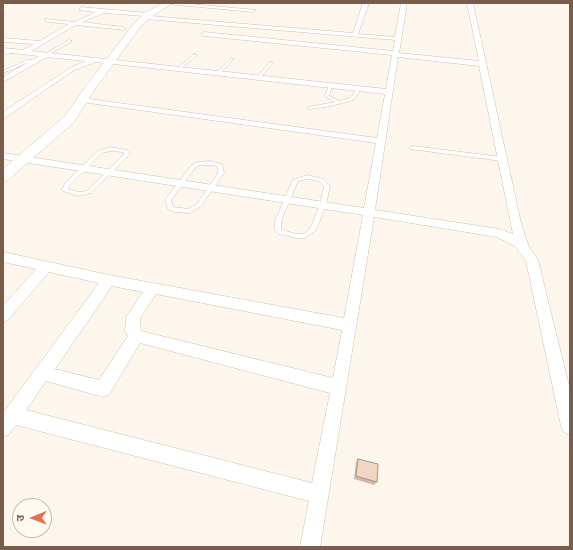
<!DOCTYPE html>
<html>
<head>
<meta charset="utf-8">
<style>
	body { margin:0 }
	#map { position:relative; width:573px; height:550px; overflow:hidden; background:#fdf6ec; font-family:"DejaVu Sans","Noto Sans Devanagari",sans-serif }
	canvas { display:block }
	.frame { position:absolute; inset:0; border:4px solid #7a5c4d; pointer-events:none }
	.north { position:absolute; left:12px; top:498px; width:40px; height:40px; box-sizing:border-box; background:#fffaf3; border:1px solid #cabbb1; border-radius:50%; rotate:269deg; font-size:11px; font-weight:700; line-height:16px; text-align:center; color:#7a5c4d }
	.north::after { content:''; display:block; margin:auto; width:14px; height:18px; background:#e76f51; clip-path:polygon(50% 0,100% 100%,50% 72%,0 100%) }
</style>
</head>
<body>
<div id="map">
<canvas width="573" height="550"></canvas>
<div class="frame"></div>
<div class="north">उ</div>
</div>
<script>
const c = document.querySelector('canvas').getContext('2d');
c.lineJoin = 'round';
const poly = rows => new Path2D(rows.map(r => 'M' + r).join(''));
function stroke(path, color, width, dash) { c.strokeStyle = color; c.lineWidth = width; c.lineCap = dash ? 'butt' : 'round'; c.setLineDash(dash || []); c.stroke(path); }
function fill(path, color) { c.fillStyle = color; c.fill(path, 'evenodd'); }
const lane = poly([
	[69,40,72,41,48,55,45,54,69,40],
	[14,50,15,52,3,55,3,53,14,50],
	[194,54,197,55,179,70,177,70,177,68,194,54],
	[231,58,234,59,218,75,216,75,216,73,231,58],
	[38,59,39,59,39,61,29,62,3,73,3,71,27,60,38,59],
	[270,62,273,63,259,79,257,79,257,77,270,62],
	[329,85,332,86,329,96,339,101,350,98,358,88,361,89,354,100,326,107,308,109,308,107,335,102,325,96,329,85],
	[412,146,502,157,505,159,502,161,410,149,409,148,412,146],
	[110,147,127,150,130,154,91,193,79,196,63,191,62,190,65,183,98,151,110,147],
	[110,151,123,152,124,154,87,191,79,192,68,189,70,185,102,153,110,151],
	[210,161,222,164,224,173,201,206,189,213,174,212,168,209,165,200,191,166,198,162,210,161],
	[199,165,210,165,217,166,218,173,197,204,188,209,173,207,171,200,195,168,199,165],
	[307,175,323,179,330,186,326,205,316,230,305,238,296,238,279,234,275,230,275,221,293,180,307,175],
	[307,179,319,181,324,186,320,205,310,229,304,234,296,234,283,230,281,229,281,221,298,181,307,179]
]);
const street = poly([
	[156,3,180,3,256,10,253,12,156,3],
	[363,3,369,3,358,34,395,37,401,3,407,3,399,53,479,61,467,3,473,3,521,223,529,247,538,260,570,390,570,435,564,432,561,426,526,261,515,246,497,237,374,217,320,547,300,547,309,501,16,425,9,434,3,437,3,413,99,283,49,272,8,320,3,322,3,306,36,269,3,262,3,252,109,275,344,318,363,215,3,159,3,153,364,208,376,143,82,102,78,100,82,98,377,138,385,94,96,62,74,70,3,119,3,112,70,68,86,61,47,57,3,82,3,77,39,56,3,52,3,48,23,50,34,44,3,42,3,38,40,41,69,24,47,22,45,19,75,22,96,12,79,10,81,7,148,13,150,16,353,33,363,3],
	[104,13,144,16,146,19,395,40,393,51,204,32,201,34,204,36,392,55,386,89,31,51,76,25,125,30,126,29,123,27,82,22,104,13],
	[398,57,479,66,513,234,499,229,375,210,398,57],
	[112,286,143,292,126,317,125,331,128,336,99,380,55,369,112,286],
	[156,294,342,330,333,378,141,331,140,318,156,294],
	[140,343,330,393,312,483,26,410,46,381,103,397,109,395,140,343]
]);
const secondary = poly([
	[163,3,172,3,151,17,141,26,95,89,74,122,8,180,3,182,3,169,65,116,86,86,135,22,145,13,163,3]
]);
stroke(lane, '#d1beb0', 1);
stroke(street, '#d1beb0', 1);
stroke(secondary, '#d6c0b0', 1);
fill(lane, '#fff');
fill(street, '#fff');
fill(secondary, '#fff');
fill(poly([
	[358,459,377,482,374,485,354,479,356,462]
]), '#d1b7a8');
const building = poly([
	[358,459,378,464,377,482,356,476,358,459]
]);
fill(building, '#f3d5c3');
stroke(building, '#aa9588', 1);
</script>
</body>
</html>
